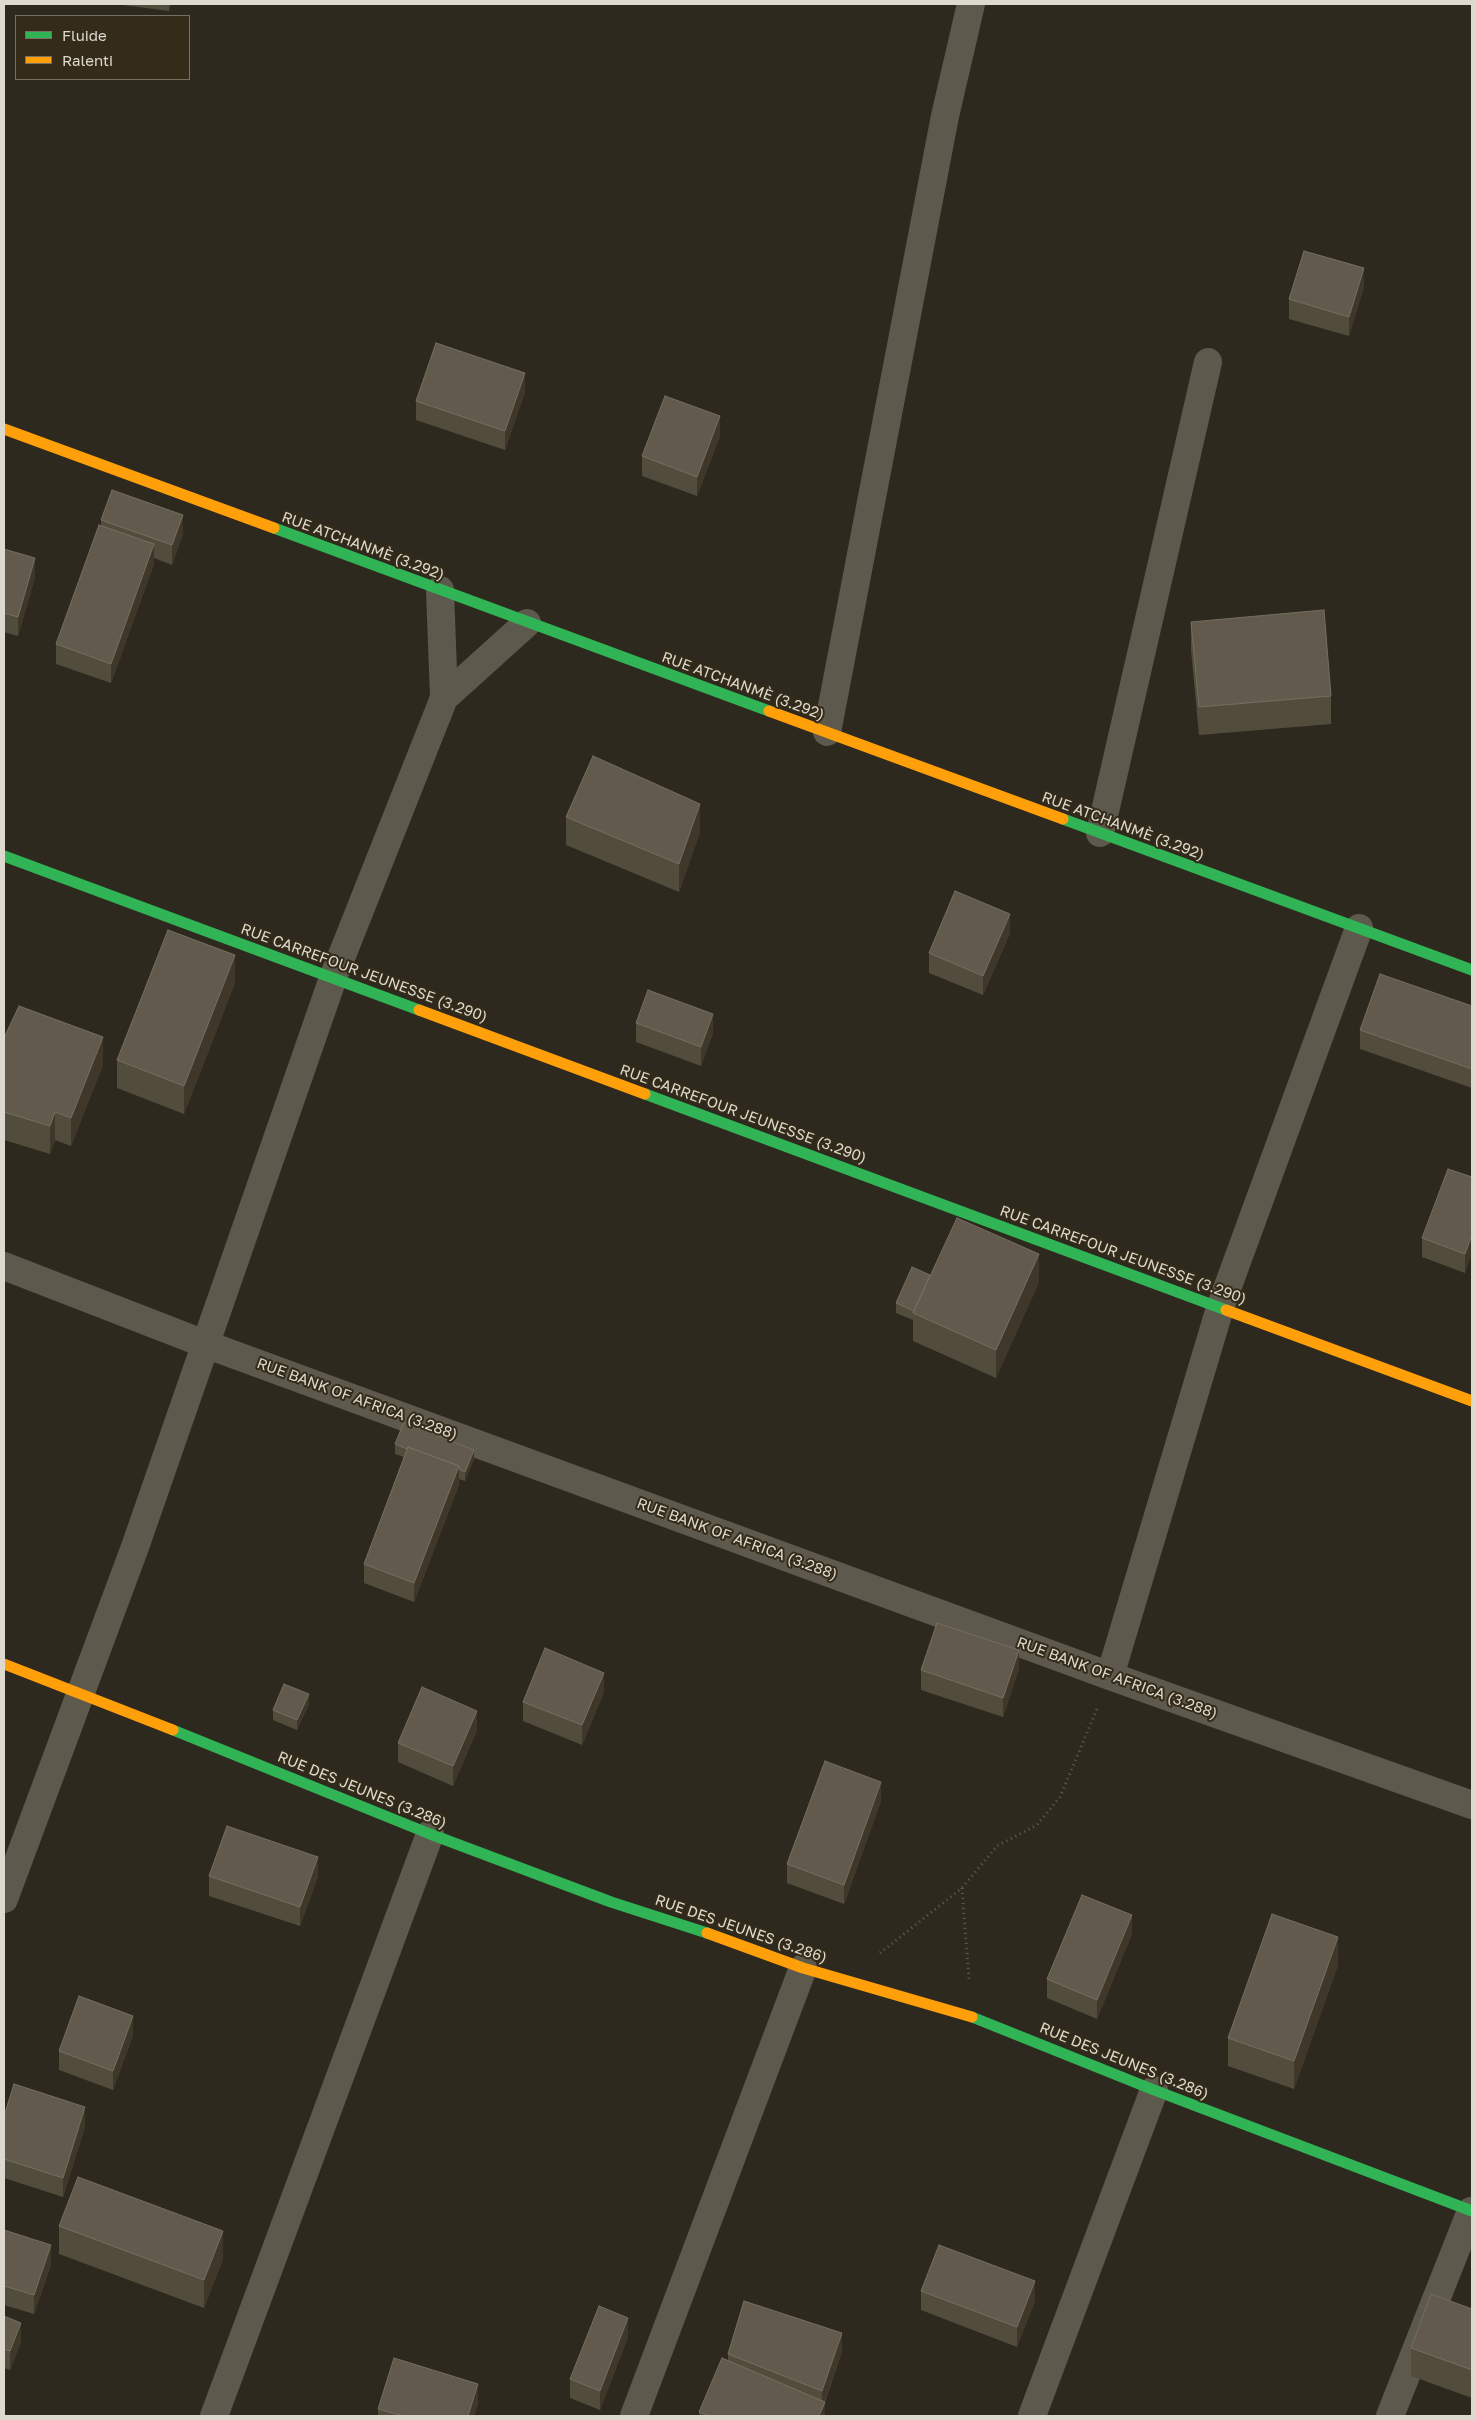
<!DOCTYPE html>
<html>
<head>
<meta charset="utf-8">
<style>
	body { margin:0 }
	#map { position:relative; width:1476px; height:2420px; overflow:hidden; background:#2e291f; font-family:"Golos Text",sans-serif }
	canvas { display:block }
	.frame { position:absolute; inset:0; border:5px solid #ded9ce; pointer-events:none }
	.legend { position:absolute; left:15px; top:15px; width:175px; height:65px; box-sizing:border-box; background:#342b19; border:1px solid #787161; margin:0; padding:6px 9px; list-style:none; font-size:15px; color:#ded9ce }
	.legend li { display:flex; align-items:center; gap:10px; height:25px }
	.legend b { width:25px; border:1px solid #787161 }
</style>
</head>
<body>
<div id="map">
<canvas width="1476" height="2420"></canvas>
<div class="frame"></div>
<ul class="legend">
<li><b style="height:6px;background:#30b455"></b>Fluide</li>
<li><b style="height:6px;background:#ff9f0a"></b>Ralenti</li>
</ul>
</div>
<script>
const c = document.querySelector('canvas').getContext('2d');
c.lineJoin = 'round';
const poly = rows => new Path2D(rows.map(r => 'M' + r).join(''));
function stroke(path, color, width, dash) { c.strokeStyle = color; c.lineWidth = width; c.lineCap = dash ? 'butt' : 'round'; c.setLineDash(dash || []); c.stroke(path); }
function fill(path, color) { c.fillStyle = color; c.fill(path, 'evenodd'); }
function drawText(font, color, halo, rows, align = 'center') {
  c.font = font + ' "Golos Text",sans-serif'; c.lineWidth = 4; c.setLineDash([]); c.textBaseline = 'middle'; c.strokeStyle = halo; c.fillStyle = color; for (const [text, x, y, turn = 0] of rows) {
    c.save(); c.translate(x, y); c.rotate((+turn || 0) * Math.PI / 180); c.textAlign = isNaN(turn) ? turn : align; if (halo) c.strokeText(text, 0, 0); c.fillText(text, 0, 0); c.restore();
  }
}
stroke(poly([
	[962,1888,969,1979],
	[880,1953,962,1888,997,1846,1037,1825,1060,1797,1097,1709]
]), '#635e55', 3, [1, 4]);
stroke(poly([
	[444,698,527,623],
	[827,732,945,116,971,4],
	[1100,833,1208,362],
	[4,1266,205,1344,1110,1676,1472,1805],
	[1110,1676,1220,1308,1359,928],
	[4,1899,135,1547,333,978,444,698,440,590],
	[214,2416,430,1834],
	[634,2416,803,1968],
	[1032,2416,1154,2090],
	[1390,2416,1471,2211]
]), '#5e594d', 28);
stroke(poly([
	[274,528,769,711],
	[1063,819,1472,970],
	[4,856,419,1010],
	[645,1094,1226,1310],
	[173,1730,430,1834,611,1902,707,1933],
	[972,2017,1154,2090,1472,2211]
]), '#30b455', 11);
stroke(poly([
	[4,429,274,528],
	[769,711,1063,819],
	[419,1010,645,1094],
	[1226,1310,1472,1401],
	[4,1664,173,1730],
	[707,1933,803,1968,972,2017]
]), '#ff9f0a', 11);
fill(poly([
	[115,4,170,4,169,11],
	[1364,287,1349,336,1289,319,1289,299],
	[525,392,505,450,416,420,416,401],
	[720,436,697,496,642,476,642,456],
	[101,520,183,534,172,565,154,558,154,564,111,683,56,664,56,644,101,526],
	[4,549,35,577,18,636,4,632],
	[1191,622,1331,696,1331,724,1199,735,1191,650],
	[566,817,700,832,679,892,566,845],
	[1010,933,983,995,929,973,929,953],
	[235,983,184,1114,117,1088,117,1060],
	[1472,1006,1472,1088,1360,1049,1360,1030],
	[636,1023,713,1033,701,1066,636,1042],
	[4,1038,103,1065,71,1146,55,1140,50,1154,4,1140],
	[1472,1177,1465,1273,1422,1257,1422,1238],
	[930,1275,1039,1282,996,1378,913,1341,913,1320,896,1313,896,1303],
	[395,1444,474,1459,465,1481,459,1479,459,1485,414,1602,364,1583,364,1564,404,1457,395,1454],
	[1019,1669,1003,1717,921,1690,921,1670],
	[604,1692,582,1745,523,1721,523,1702],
	[309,1704,297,1730,273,1720,273,1710],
	[477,1730,453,1786,398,1762,398,1743],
	[881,1801,844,1904,787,1883,787,1864],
	[209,1876,318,1876,300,1926,209,1896],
	[1132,1934,1097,2019,1047,1998,1047,1979],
	[1338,1965,1294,2089,1228,2066,1228,2038],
	[133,2035,113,2090,59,2070,59,2051],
	[4,2116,85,2127,63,2197,4,2178],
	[59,2226,223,2259,204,2308,59,2254],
	[4,2230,51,2265,34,2314,4,2305],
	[921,2291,1035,2301,1017,2347,921,2310],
	[1472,2309,1472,2398,1411,2376,1411,2348],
	[4,2316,21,2342,10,2370,4,2368],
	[628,2337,600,2410,570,2398,570,2379],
	[842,2352,825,2402,825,2416,699,2416,699,2412,728,2361,728,2354],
	[478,2403,474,2416,378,2416,378,2409]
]), '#524c3d');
fill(poly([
	[1364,268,1364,287,1349,336,1349,317],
	[525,373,525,392,505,450,505,431],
	[720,416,720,436,697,496,697,477],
	[183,515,183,534,172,565,172,545],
	[154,544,154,564,111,683,111,664],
	[35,558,35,577,18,636,18,617],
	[700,804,700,832,679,892,679,864],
	[1010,914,1010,933,983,995,983,976],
	[235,955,235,983,184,1114,184,1086],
	[713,1014,713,1033,701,1066,701,1047],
	[103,1037,103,1065,71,1146,71,1118],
	[55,1112,55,1140,50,1154,50,1126],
	[1472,1235,1472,1254,1465,1273,1465,1254],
	[1039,1254,1039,1282,996,1378,996,1350],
	[474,1450,474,1459,465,1481,465,1472],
	[459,1466,459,1485,414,1602,414,1583],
	[1019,1650,1019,1669,1003,1717,1003,1698],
	[604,1673,604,1692,582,1745,582,1725],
	[309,1694,309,1704,297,1730,297,1720],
	[477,1711,477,1730,453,1786,453,1766],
	[881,1782,881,1801,844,1904,844,1885],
	[318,1857,318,1876,300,1926,300,1907],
	[1132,1915,1132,1934,1097,2019,1097,2000],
	[1338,1937,1338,1965,1294,2089,1294,2061],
	[133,2016,133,2035,113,2090,113,2071],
	[85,2107,85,2127,63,2197,63,2178],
	[223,2231,223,2259,204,2308,204,2280],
	[51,2245,51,2265,34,2314,34,2295],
	[1035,2281,1035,2301,1017,2347,1017,2327],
	[628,2318,628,2337,600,2410,600,2391],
	[21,2323,21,2342,10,2370,10,2351],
	[842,2333,842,2352,822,2408,825,2402,825,2416,819,2416,822,2410,822,2391],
	[478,2384,478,2403,474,2416,468,2416]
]), '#3e372a');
const building = poly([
	[1304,251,1364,268,1349,317,1289,299,1304,251],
	[436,343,525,373,505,431,416,401,436,343],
	[665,396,720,416,697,477,642,456,665,396],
	[112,490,183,515,172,545,101,520,112,490],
	[99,525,154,544,111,664,56,644,99,525],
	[4,549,35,558,18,617,4,613,4,549],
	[1324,610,1331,696,1199,707,1191,622,1324,610],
	[593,756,700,804,679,864,566,817,593,756],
	[955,891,1010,914,983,976,929,953,955,891],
	[168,930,235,955,184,1086,117,1060,168,930],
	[1380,974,1472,1006,1472,1069,1360,1030,1380,974],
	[648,990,713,1014,701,1047,636,1023,648,990],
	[19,1006,103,1037,71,1118,55,1112,50,1126,4,1112,4,1038,19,1006],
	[1448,1169,1472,1177,1472,1235,1465,1254,1422,1238,1448,1169],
	[957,1218,1039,1254,996,1350,913,1313,957,1218],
	[912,1267,930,1275,914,1311,896,1303,912,1267],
	[404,1422,474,1450,465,1472,459,1469,459,1466,408,1447,407,1449,395,1444,404,1422],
	[408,1447,459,1466,414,1583,364,1564,408,1447],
	[937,1623,1019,1650,1003,1698,921,1670,937,1623],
	[545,1648,604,1673,582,1725,523,1702,545,1648],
	[284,1684,309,1694,297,1720,273,1710,284,1684],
	[422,1687,477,1711,453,1766,398,1743,422,1687],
	[825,1761,881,1782,844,1885,787,1864,825,1761],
	[227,1826,318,1857,300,1907,209,1876,227,1826],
	[1082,1895,1132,1915,1097,2000,1047,1979,1082,1895],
	[1272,1914,1338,1937,1294,2061,1228,2038,1272,1914],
	[79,1996,133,2016,113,2071,59,2051,79,1996],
	[14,2084,85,2107,63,2178,4,2159,4,2116,14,2084],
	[78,2177,223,2231,204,2280,59,2226,78,2177],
	[4,2230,51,2245,34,2295,4,2286,4,2230],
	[939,2245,1035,2281,1017,2327,921,2291,939,2245],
	[1431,2294,1472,2309,1472,2370,1411,2348,1431,2294],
	[744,2301,842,2333,822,2391,728,2354,744,2301],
	[599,2306,628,2318,600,2391,570,2379,599,2306],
	[4,2316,21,2323,10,2351,4,2349,4,2316],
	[394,2358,478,2384,468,2416,403,2416,378,2409,394,2358],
	[722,2358,825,2402,819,2416,710,2416,699,2412,722,2358]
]);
fill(building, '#625b4d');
stroke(building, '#756f61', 1);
drawText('15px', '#ded9ce', '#342b19', [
	["RUE ATCHANMÈ (3.292)",363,546,20],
	["RUE ATCHANMÈ (3.292)",743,686,20],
	["RUE ATCHANMÈ (3.292)",1123,826,20],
	["RUE CARREFOUR JEUNESSE (3.290)",364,973,20],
	["RUE CARREFOUR JEUNESSE (3.290)",743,1114,20],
	["RUE CARREFOUR JEUNESSE (3.290)",1123,1255,20],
	["RUE BANK OF AFRICA (3.288)",357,1399,20],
	["RUE BANK OF AFRICA (3.288)",737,1539,20],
	["RUE BANK OF AFRICA (3.288)",1117,1678,20],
	["RUE DES JEUNES (3.286)",362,1790,22],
	["RUE DES JEUNES (3.286)",741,1929,19],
	["RUE DES JEUNES (3.286)",1124,2061,22]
]);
</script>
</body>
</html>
